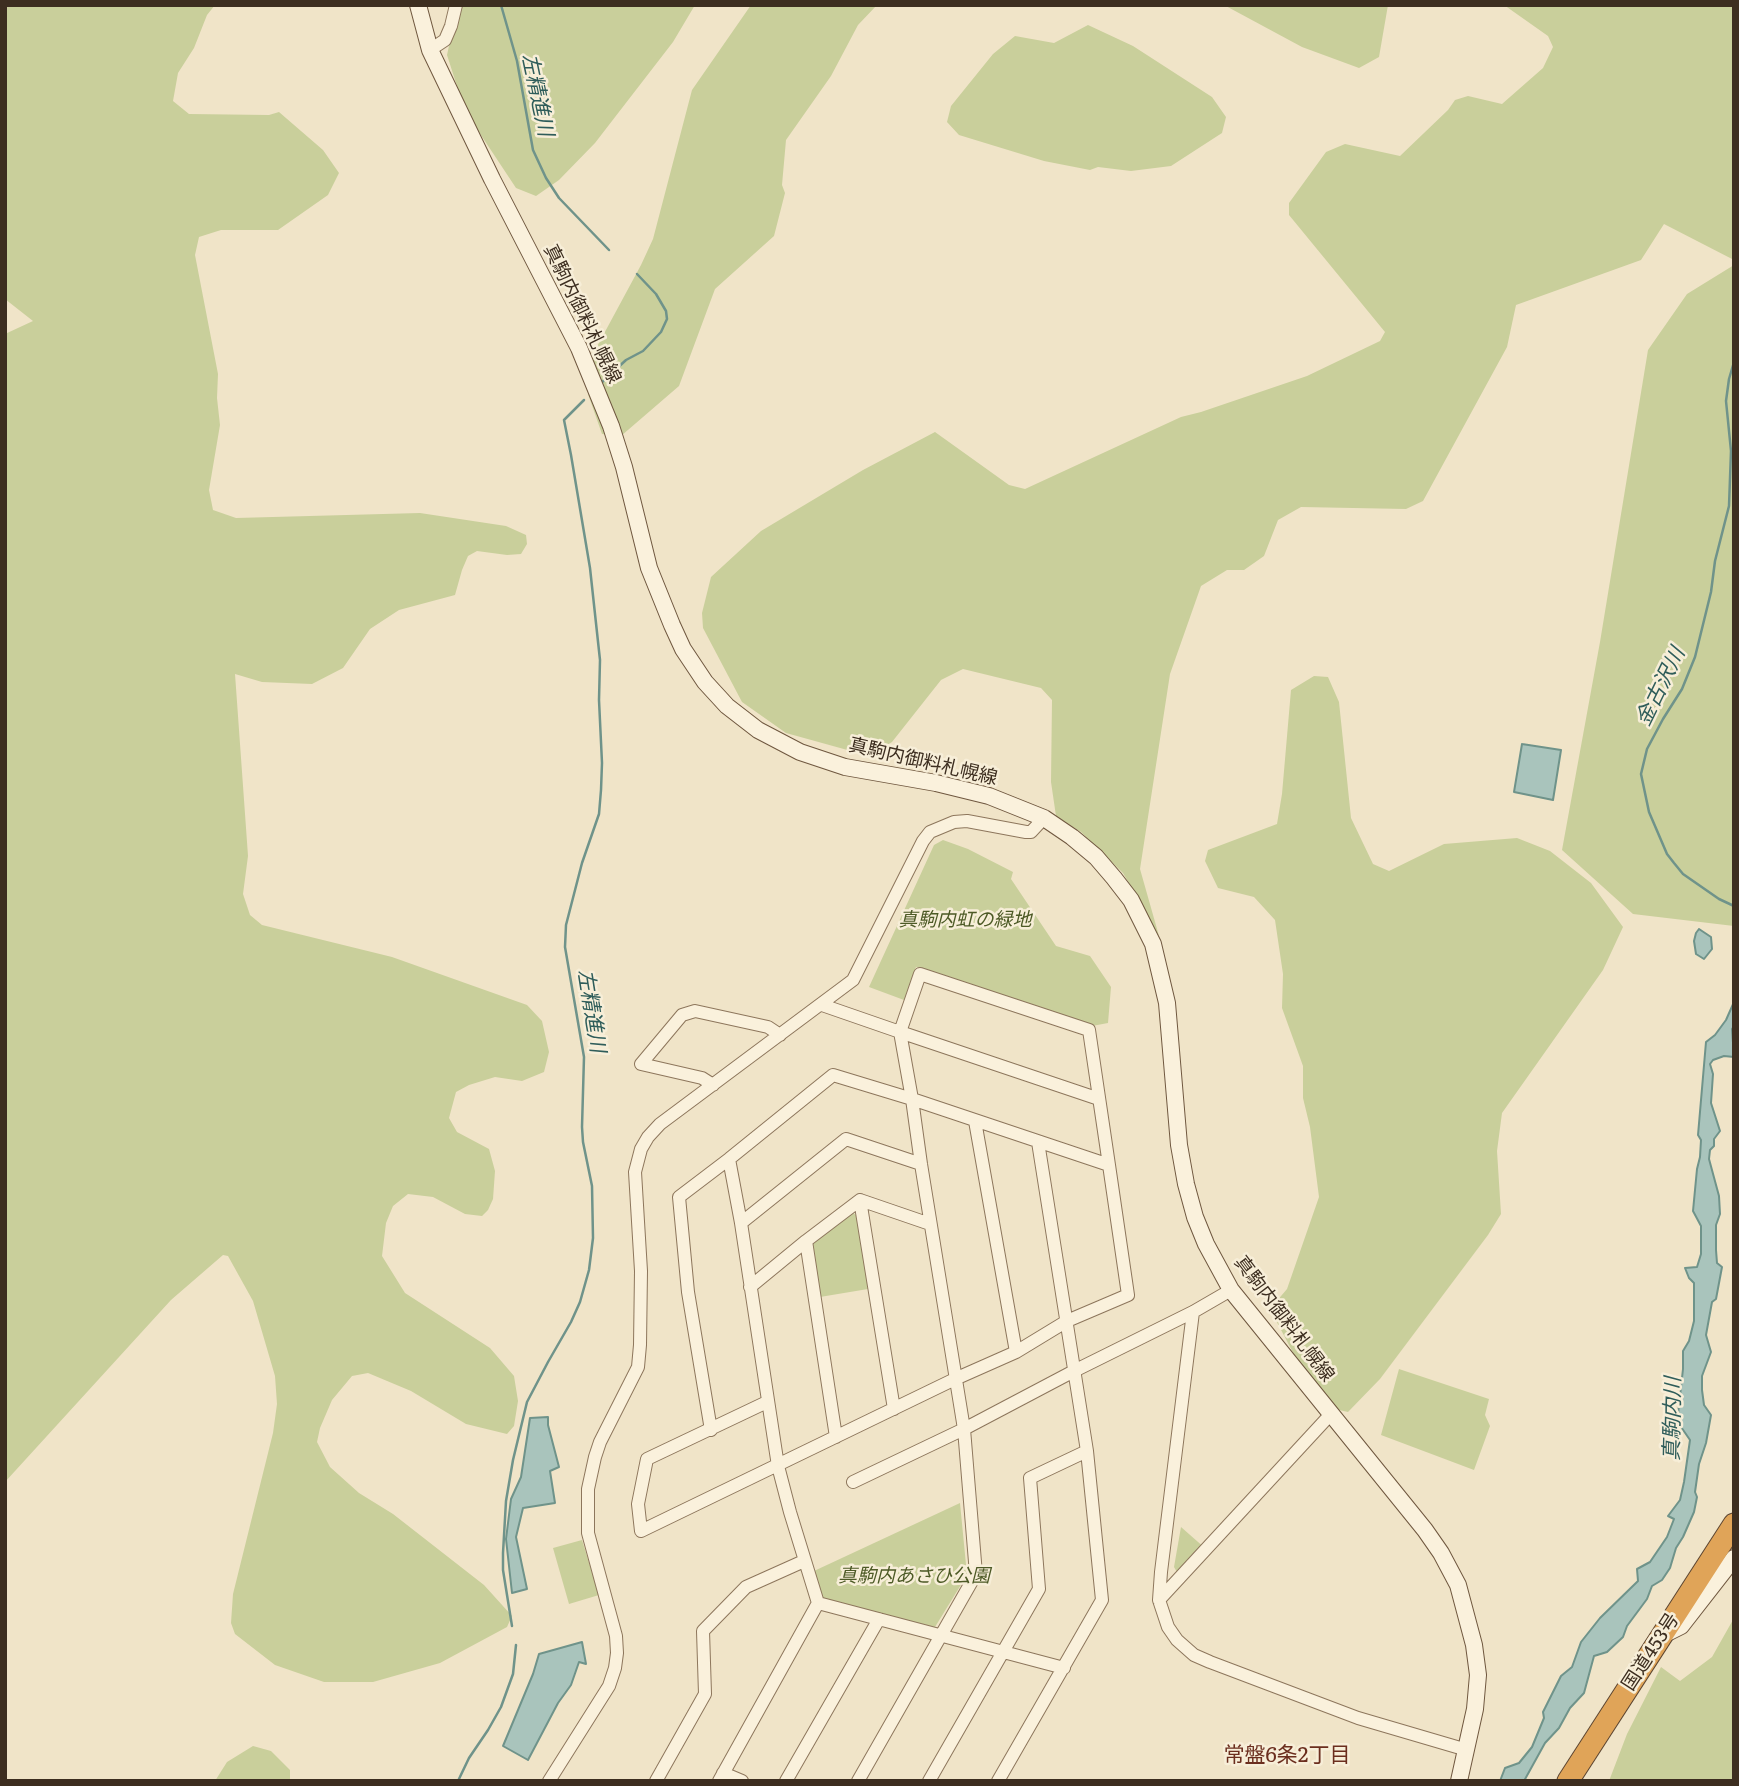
<!DOCTYPE html>
<html>
<head>
<meta charset="utf-8">
<style>
	body { margin:0 }
	#map { position:relative; width:1739px; height:1786px; overflow:hidden; background:#f0e4c8; font-family:Literata,serif }
	canvas { display:block }
	.frame { position:absolute; inset:0; border:7px solid #3d2e20; pointer-events:none }
</style>
</head>
<body>
<div id="map">
<canvas width="1739" height="1786"></canvas>
<div class="frame"></div>
</div>
<script>
const c = document.querySelector('canvas').getContext('2d');
c.lineJoin = 'round';
function fill(path, color) { c.fillStyle = color; c.fill(path, 'evenodd'); }
const poly = rows => new Path2D(rows.map(r => 'M' + r).join(''));
function stroke(path, color, width, dash) { c.strokeStyle = color; c.lineWidth = width; c.lineCap = dash ? 'butt' : 'round'; c.setLineDash(dash || []); c.stroke(path); }
function drawText(font, color, halo, rows, align = 'center') {
  c.font = font + ' Literata,"Noto Sans JP",serif'; c.lineWidth = 5; c.setLineDash([]); c.textBaseline = 'middle'; c.strokeStyle = halo; c.fillStyle = color; for (const [text, x, y, turn = 0] of rows) {
    c.save(); c.translate(x, y); c.rotate((+turn || 0) * Math.PI / 180); c.textAlign = isNaN(turn) ? turn : align; if (halo) c.strokeText(text, 0, 0); c.fillText(text, 0, 0); c.restore();
  }
}
fill(poly([
	[5,5,215,5,207,15,194,48,178,73,173,101,189,114,269,115,279,112,323,150,339,173,328,195,278,230,221,230,199,237,195,255,218,374,217,398,220,425,209,490,213,510,236,518,420,513,506,526,526,535,527,544,521,554,507,555,477,551,468,556,462,570,455,595,399,610,370,629,343,668,312,684,262,682,235,674,248,856,243,894,250,915,262,925,392,957,527,1005,542,1021,549,1052,544,1072,522,1081,495,1077,469,1085,456,1092,449,1118,457,1132,489,1149,495,1171,493,1199,488,1210,482,1216,465,1214,433,1197,408,1194,393,1206,386,1223,382,1256,405,1293,490,1348,514,1376,518,1401,514,1426,507,1434,466,1424,411,1391,368,1373,352,1376,332,1400,320,1428,317,1442,330,1467,359,1493,393,1514,484,1585,512,1616,507,1627,440,1663,373,1682,324,1682,275,1665,235,1634,231,1623,233,1594,273,1433,277,1404,275,1376,253,1301,228,1256,223,1255,171,1300,5,1482,5,334,33,321,5,299],
	[458,5,695,5,673,42,595,143,559,180,536,196,516,188,465,111,447,55],
	[751,5,877,5,858,25,831,76,786,140,782,185,785,193,774,236,715,289,679,386,621,436,602,434,588,394,593,354,641,265,653,239,692,90],
	[1224,5,1388,5,1379,57,1359,68,1302,47],
	[1504,5,1734,5,1734,260,1664,224,1641,260,1516,305,1507,347,1423,501,1406,509,1301,507,1278,520,1264,556,1244,570,1227,570,1201,586,1170,674,1140,869,1159,936,1123,873,1081,832,1056,816,1051,782,1052,700,1041,688,963,669,941,680,892,742,869,756,786,733,742,702,703,628,702,613,711,577,761,531,863,470,935,432,1009,485,1025,489,1181,417,1201,412,1307,376,1380,341,1385,332,1289,215,1289,203,1326,152,1345,144,1400,156,1448,110,1455,100,1468,96,1502,104,1543,68,1553,47,1548,36],
	[1088,25,1133,46,1212,97,1226,117,1222,133,1171,166,1131,171,1098,167,1090,170,1044,161,959,135,947,122,951,106,993,54,1015,36,1054,43],
	[1734,265,1734,926,1633,914,1562,850,1600,642,1648,350,1687,294],
	[1314,676,1328,677,1339,702,1351,818,1373,864,1389,871,1444,844,1517,838,1550,851,1591,883,1623,927,1603,970,1502,1113,1497,1151,1501,1214,1488,1235,1380,1379,1348,1412,1339,1410,1299,1364,1270,1309,1287,1289,1319,1197,1310,1127,1303,1098,1303,1066,1282,1008,1283,974,1275,920,1254,897,1218,888,1205,861,1208,850,1277,824,1282,794,1291,690],
	[943,840,968,849,1013,872,1011,879,1056,946,1090,956,1111,987,1108,1023,1092,1026,916,967,904,1000,869,987,934,845],
	[852,1212,857,1216,868,1289,820,1297,813,1244],
	[1399,1369,1489,1399,1485,1415,1490,1426,1474,1470,1381,1435],
	[960,1503,967,1575,935,1627,822,1600,814,1571],
	[1181,1527,1206,1549,1178,1574,1174,1567],
	[582,1540,599,1595,569,1604,553,1548],
	[1734,1618,1734,1781,1609,1781,1627,1734,1661,1667,1680,1681,1712,1657],
	[253,1746,271,1751,290,1770,290,1781,215,1781,227,1762]
]), '#c9cf9b');
const water = poly([
	[1522,744,1561,750,1553,800,1514,792,1522,744],
	[1699,929,1711,937,1712,949,1704,959,1696,954,1694,941,1696,933,1699,929],
	[1734,1002,1734,1026,1732,1029,1734,1057,1724,1056,1713,1060,1710,1064,1713,1074,1711,1103,1720,1131,1714,1139,1714,1146,1710,1150,1709,1159,1719,1196,1720,1214,1716,1225,1716,1250,1717,1263,1722,1267,1716,1299,1712,1302,1706,1335,1711,1352,1702,1376,1702,1390,1704,1405,1711,1415,1706,1443,1699,1464,1695,1492,1697,1497,1694,1512,1683,1537,1676,1548,1670,1568,1662,1580,1652,1586,1647,1599,1627,1626,1623,1637,1607,1652,1594,1656,1584,1693,1570,1708,1559,1728,1545,1743,1524,1781,1500,1781,1505,1768,1519,1763,1532,1747,1544,1718,1543,1712,1561,1676,1572,1667,1581,1642,1600,1618,1638,1581,1637,1569,1650,1562,1667,1537,1674,1519,1668,1516,1680,1500,1684,1482,1690,1440,1679,1424,1674,1423,1674,1418,1678,1414,1683,1369,1683,1351,1689,1341,1694,1321,1694,1283,1689,1278,1685,1268,1697,1267,1701,1254,1701,1226,1693,1211,1697,1169,1700,1157,1701,1140,1698,1135,1706,1042,1715,1035,1726,1020,1734,1002],
	[548,1417,548,1425,559,1467,550,1471,555,1503,523,1508,516,1537,527,1589,512,1593,506,1539,511,1499,521,1477,530,1418,548,1417],
	[582,1642,586,1664,579,1662,571,1685,558,1703,528,1760,503,1746,533,1674,539,1654,582,1642]
]);
fill(water, '#a9c4bc');
stroke(water, '#6f938a', 2);
stroke(poly([
	[501,5,517,61,533,150,546,178,559,198,609,250],
	[1734,362,1729,379,1726,401,1731,451,1729,506,1715,561,1711,592,1695,657,1682,689,1663,719,1647,749,1641,774,1649,812,1667,854,1674,863,1683,874,1719,899,1734,906],
	[600,384,626,360,643,351,661,332,667,319,666,311,656,294,637,274],
	[512,1626,503,1570,503,1553,506,1501,513,1460,527,1402,548,1362,571,1322,580,1302,589,1270,593,1238,592,1186,583,1142,582,1127,584,1057,565,947,566,925,582,863,599,814,601,790,602,763,599,700,600,660,590,568,571,455,564,420,584,400],
	[458,1781,469,1758,488,1730,501,1707,513,1674,516,1645]
]), '#6f938a', 2.5);
const street = poly([
	[430,50,445,40,451,26,456,5],
	[822,1005,900,1032,912,1099,921,1164,964,1429,976,1574,858,1781],
	[713,1085,702,1078,641,1064,682,1015,695,1011,768,1027,780,1035],
	[975,1121,1016,1352],
	[729,1159,741,1223,778,1466,790,1512,818,1603,1064,1668],
	[860,1200,894,1409],
	[741,1223,846,1139,921,1164],
	[806,1241,836,1437],
	[750,1287,806,1241,860,1200,930,1224],
	[1193,1312,1161,1572,1159,1600,1168,1627,1177,1640,1194,1655,1210,1662,1358,1718,1467,1750],
	[767,1402,647,1459,638,1504,641,1531,955,1379,1016,1352,1067,1321,1128,1295,1109,1165,1089,1030,920,974,900,1032,1099,1099],
	[711,1430,688,1292,679,1197,729,1159,833,1075,912,1099,1109,1165],
	[853,1482,964,1429,1074,1371,1193,1312,1231,1290],
	[1159,1600,1330,1415],
	[723,1773,742,1781],
	[549,1781,609,1686,615,1668,617,1653,616,1636,588,1533,588,1489,595,1457,600,1442,638,1367,640,1345,641,1271,635,1172,641,1149,648,1137,660,1124,853,980,923,841,930,832,954,822,967,821,1026,832,1031,832,1044,818],
	[656,1781,705,1694,703,1631,746,1587,804,1561],
	[719,1781,818,1603],
	[786,1781,879,1619],
	[929,1781,1039,1589,1030,1478,1087,1451],
	[998,1781,1102,1600,1087,1451,1038,1142]
]);
const secondary = poly([
	[418,5,430,50,492,179,579,348,611,426,624,467,649,568,672,625,683,649,705,682,727,706,758,730,800,752,845,767,936,783,989,796,1044,818,1072,837,1096,857,1114,878,1131,900,1153,944,1167,1003,1179,1145,1186,1184,1195,1217,1206,1244,1231,1290,1425,1530,1441,1553,1458,1585,1474,1645,1478,1675,1475,1709,1459,1781],
	[1663,1635,1681,1626,1734,1558]
]);
const highway = poly([
	[1568,1781,1734,1524]
]);
stroke(street, '#8d765c', 14);
stroke(secondary, '#6f573f', 18);
stroke(highway, '#5b4430', 23);
stroke(street, '#faf1dc', 12);
stroke(secondary, '#faf1dc', 16);
stroke(highway, '#e0a458', 21);
drawText('19px', '#3d2e20', '#f7eed8', [
	["真駒内御料札幌線",582,314,64],
	["真駒内御料札幌線",923,762,13],
	["真駒内御料札幌線",1284,1319,53],
	["国道453号",1651,1652,-57]
]);
drawText('italic 19px', '#4d5a26', '#f7eed8', [
	["真駒内虹の緑地",965,920],
	["真駒内あさひ公園",914,1576]
]);
drawText('italic 21px', '#2f5d5a', '#f7eed8', [
	["左精進川",537,95,78],
	["金古沢川",1661,687,-64],
	["左精進川",591,1011,81],
	["真駒内川",1673,1419,-89]
]);
drawText('21px', '#6b2e1e', '#f7eed8', [
	["常盤6条2丁目",1287,1756]
]);
</script>
</body>
</html>
